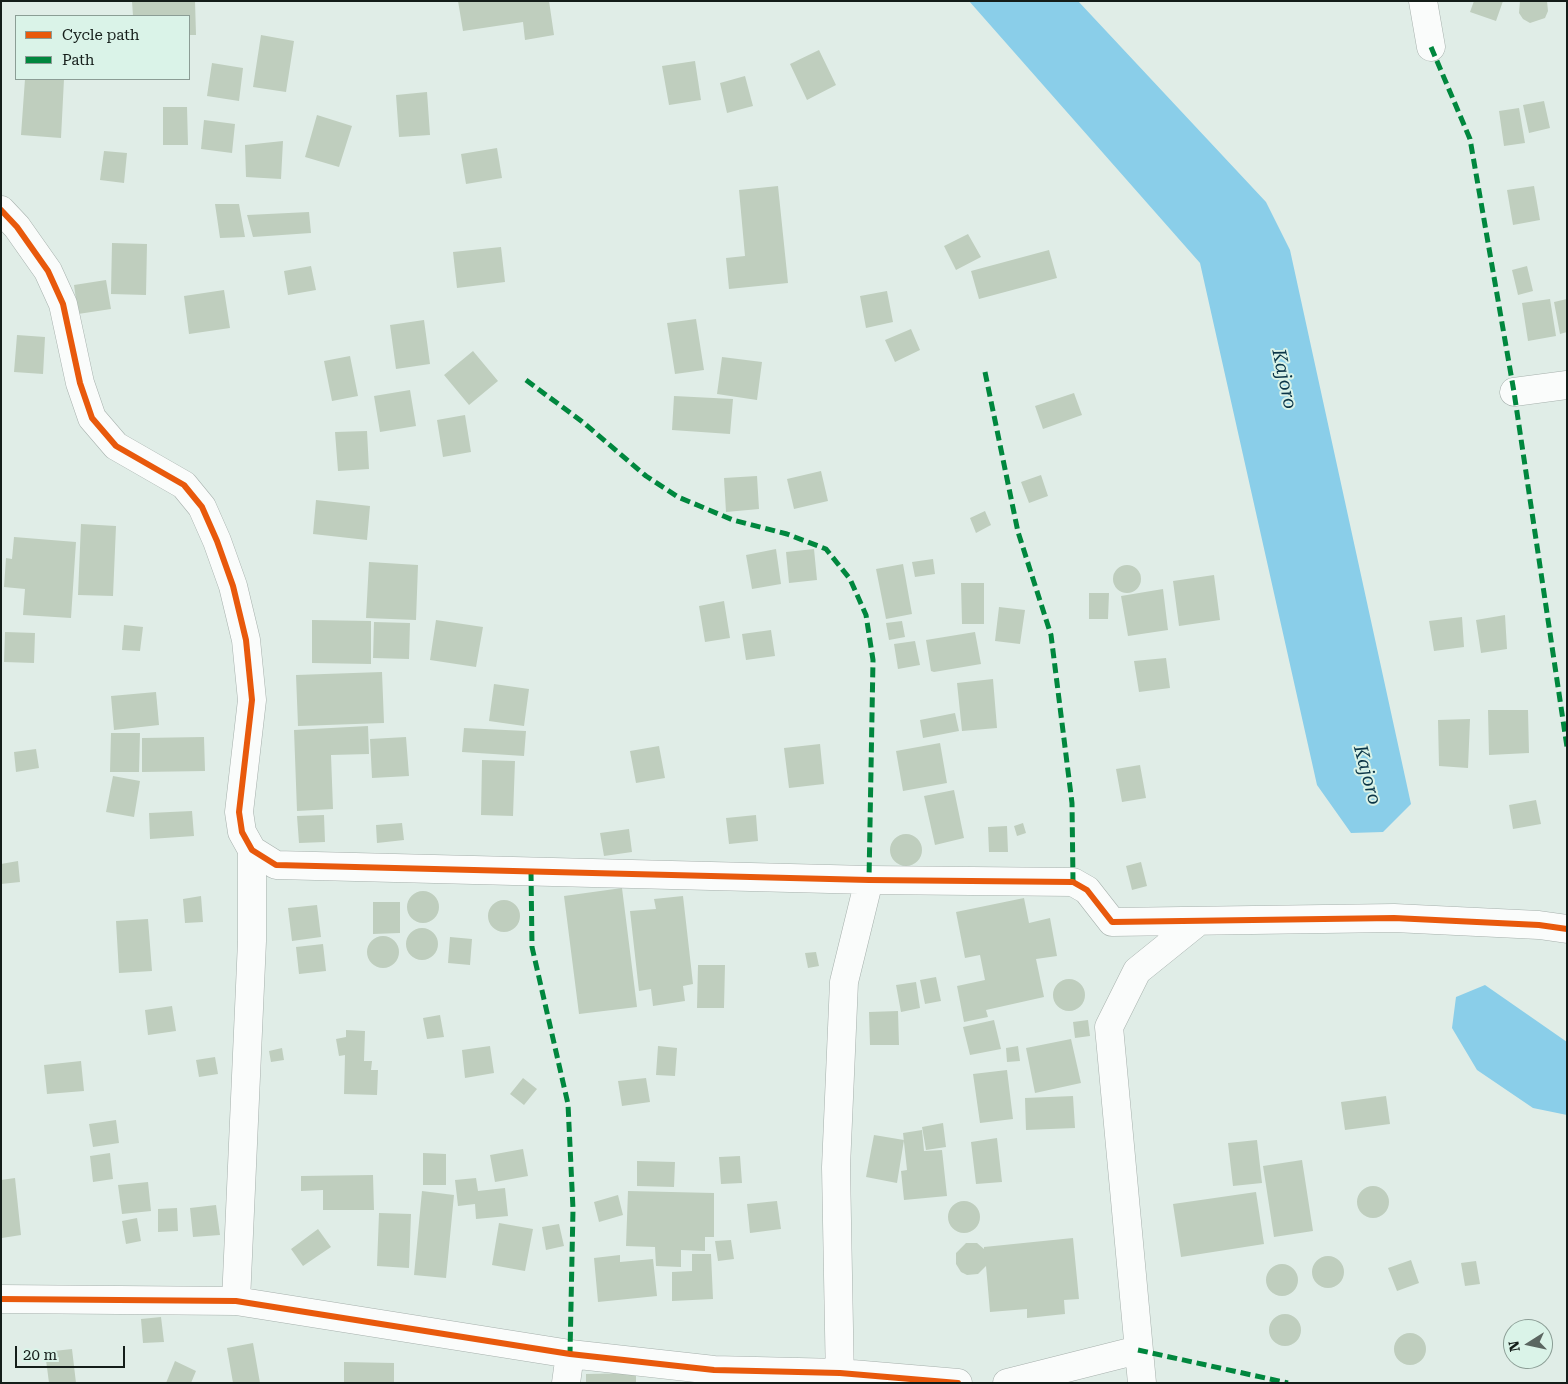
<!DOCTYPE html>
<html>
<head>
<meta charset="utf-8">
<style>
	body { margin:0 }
	#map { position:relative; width:1568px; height:1384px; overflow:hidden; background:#e0ede7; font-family:"Roboto Serif",serif }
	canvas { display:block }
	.frame { position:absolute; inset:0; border:2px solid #141d19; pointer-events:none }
	.legend { position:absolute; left:15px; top:15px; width:175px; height:65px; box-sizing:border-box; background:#daf3e8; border:1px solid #8b9d95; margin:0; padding:6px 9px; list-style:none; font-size:15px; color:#141d19 }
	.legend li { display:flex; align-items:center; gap:10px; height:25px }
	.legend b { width:25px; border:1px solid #8b9d95 }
	.north { position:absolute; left:1503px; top:1319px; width:50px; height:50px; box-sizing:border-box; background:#daf3e8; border:1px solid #8b9d95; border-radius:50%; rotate:260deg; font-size:14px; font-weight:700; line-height:20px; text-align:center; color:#141d19 }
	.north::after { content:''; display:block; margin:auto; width:18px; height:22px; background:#5b6661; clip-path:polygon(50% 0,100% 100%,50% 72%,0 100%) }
	.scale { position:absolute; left:15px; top:1346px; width:110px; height:22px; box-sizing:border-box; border:2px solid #141d19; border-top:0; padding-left:6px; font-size:15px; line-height:18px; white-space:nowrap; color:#141d19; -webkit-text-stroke:4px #daf3e8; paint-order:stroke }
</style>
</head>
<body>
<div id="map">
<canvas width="1568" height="1384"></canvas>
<div class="frame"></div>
<ul class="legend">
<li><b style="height:6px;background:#e8590c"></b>Cycle path</li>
<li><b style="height:6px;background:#00873e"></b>Path</li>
</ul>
<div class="north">N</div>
<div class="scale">20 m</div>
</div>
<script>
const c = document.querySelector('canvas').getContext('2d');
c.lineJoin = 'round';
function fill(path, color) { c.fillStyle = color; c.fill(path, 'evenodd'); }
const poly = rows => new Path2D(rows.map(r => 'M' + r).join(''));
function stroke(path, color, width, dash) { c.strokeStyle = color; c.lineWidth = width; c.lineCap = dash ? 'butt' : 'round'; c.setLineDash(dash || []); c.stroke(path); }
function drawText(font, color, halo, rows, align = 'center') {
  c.font = font + ' "Roboto Serif",serif'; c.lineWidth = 4; c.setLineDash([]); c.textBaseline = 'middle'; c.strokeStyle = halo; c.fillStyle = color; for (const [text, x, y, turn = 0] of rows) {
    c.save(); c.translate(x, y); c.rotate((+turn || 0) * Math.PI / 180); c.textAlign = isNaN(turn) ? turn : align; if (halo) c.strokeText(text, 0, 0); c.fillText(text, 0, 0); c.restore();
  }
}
fill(poly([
	[969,1,1078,1,1266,202,1290,250,1411,804,1383,832,1351,833,1317,785,1200,263],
	[1485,985,1567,1042,1567,1115,1533,1108,1477,1070,1452,1028,1456,997]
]), '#8acee9');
fill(poly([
	[132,1,195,1,196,35,189,35,189,16,133,16],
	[458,1,549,1,554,35,525,40,523,22,463,31],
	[1474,1,1503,1,1496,21,1470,12],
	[1520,1,1547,1,1548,11,1545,18,1530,23,1523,19,1519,13],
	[261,35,294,41,286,92,253,87],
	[819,50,836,85,807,100,790,64],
	[695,61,701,100,669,105,662,66],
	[212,63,243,68,239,101,207,96],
	[745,76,753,106,727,113,720,83],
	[25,79,64,79,61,138,21,135],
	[427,92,430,135,399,137,396,95],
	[1544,101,1550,128,1529,133,1523,105],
	[163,107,187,107,188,145,163,145],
	[1519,108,1525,143,1504,146,1499,111],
	[317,115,352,126,339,167,305,157],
	[204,120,235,124,232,153,201,149],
	[283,141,281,179,246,177,245,145],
	[497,148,502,178,466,184,461,154],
	[104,151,127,153,124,183,100,180],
	[778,186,788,283,729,289,726,258,745,256,739,190],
	[1534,186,1540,220,1513,225,1507,190],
	[215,204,239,204,245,237,220,238],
	[309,212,311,233,253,237,247,215],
	[968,234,981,257,956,270,944,246],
	[112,243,147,244,146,295,111,294],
	[501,247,505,282,457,288,453,252],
	[1049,250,1057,278,979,299,971,271],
	[311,266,316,290,288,295,284,271],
	[1527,266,1533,291,1518,295,1512,270],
	[106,280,111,309,78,314,74,285],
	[224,290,230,328,189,334,184,296],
	[887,291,893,322,866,328,860,296],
	[1550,299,1556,336,1528,341,1522,303],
	[1567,299,1567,332,1560,334,1554,302],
	[696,319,704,370,675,374,667,323],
	[424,320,430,364,396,369,390,325],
	[911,329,920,350,895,362,885,340],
	[17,335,45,337,43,374,14,372],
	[473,351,498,381,469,405,444,375],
	[350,356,358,396,332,401,324,361],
	[722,357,762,362,757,400,717,394],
	[410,390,416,426,380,432,374,396],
	[1074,393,1082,415,1043,429,1035,406],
	[674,396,733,399,730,434,672,430],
	[465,415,471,452,443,457,437,420],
	[367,431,369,469,338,471,335,432],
	[821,471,828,501,794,509,787,479],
	[1041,475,1048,496,1029,503,1021,482],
	[757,476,759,509,726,512,724,478],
	[316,500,370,506,367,540,313,534],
	[985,511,991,525,976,533,970,518],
	[81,524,116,526,113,596,78,595],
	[14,537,76,542,71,618,23,615,25,589,4,587,6,558,12,559],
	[776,549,781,584,752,589,746,555],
	[814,549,817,580,789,583,786,552],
	[933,559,935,574,915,577,912,562],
	[369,562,418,565,416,620,366,618],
	[903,564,912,614,886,619,876,569],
	'1113 579a14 14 0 1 1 28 0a14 14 0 1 1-28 0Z',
	[1214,575,1220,620,1179,626,1173,581],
	[961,583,984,583,984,624,962,624],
	[1163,589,1168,630,1128,636,1121,596],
	[1089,593,1109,593,1108,619,1089,619],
	[724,601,730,638,705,642,699,606],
	[999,607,1025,610,1020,644,995,641],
	[1505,615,1507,649,1481,653,1476,620],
	[1462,617,1464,647,1434,651,1429,621],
	[312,620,371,621,371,664,312,663],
	[436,620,483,627,476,667,430,660],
	[902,621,905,637,889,640,886,623],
	[374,622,410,623,409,659,373,658],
	[124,625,143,627,140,651,122,650],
	[771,630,775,656,746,660,742,634],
	[5,632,35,633,34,663,4,662],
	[975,632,981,664,934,672,931,671,926,640],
	[915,641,920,665,898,669,894,644],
	[1166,658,1170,688,1139,692,1134,661],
	[382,672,384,723,298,726,296,675],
	[993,679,997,728,962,731,957,683],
	[494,684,529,689,524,726,489,721],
	[156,692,159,725,114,730,111,696],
	[1488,710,1528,710,1529,753,1489,755],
	[955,713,959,731,923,738,920,720],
	[1470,719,1468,768,1439,766,1438,720],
	[368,726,369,754,331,755,333,809,297,811,294,730],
	[464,728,526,731,524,756,462,752],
	[111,733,140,733,139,772,110,772],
	[204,737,205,771,142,772,142,738],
	[406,737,409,776,372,778,370,739],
	[940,743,947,783,903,791,896,751],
	[820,744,824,784,789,788,784,748],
	[659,746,665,778,636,783,630,751],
	[36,749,39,768,16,772,14,752],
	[482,760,515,761,513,816,481,815],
	[1140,765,1146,798,1122,802,1116,769],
	[113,776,140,781,134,817,106,812],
	[954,790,964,838,935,845,924,796],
	[1536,800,1541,824,1513,829,1509,805],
	[192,811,194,836,150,839,149,813],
	[324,815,325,842,299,843,297,816],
	[756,815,758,841,729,844,726,818],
	[402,823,404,840,377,843,376,825],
	[1023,823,1026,833,1017,836,1014,826],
	[1007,826,1008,852,989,852,988,827],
	[629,829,632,852,604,856,600,833],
	'890 850a16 16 0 1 1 32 0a16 16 0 1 1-32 0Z',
	[18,861,20,882,1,884,1,864],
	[1141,862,1147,886,1132,890,1126,866],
	[622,888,637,1007,579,1014,564,896],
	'407 907a16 16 0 1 1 32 0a16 16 0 1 1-32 0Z',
	[201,896,203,922,185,923,183,899],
	[683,896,693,984,683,986,685,1001,653,1006,651,989,639,991,630,911,656,909,654,899],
	[1024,898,1029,923,1050,918,1057,956,1036,959,1044,997,986,1010,988,1017,964,1022,957,986,985,980,980,955,965,958,956,912],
	'488 916a16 16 0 1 1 32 0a16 16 0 1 1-32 0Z',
	[373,902,400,902,400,933,373,934],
	[317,905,321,937,292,941,288,908],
	[148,919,152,971,119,973,116,921],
	'406 944a16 16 0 1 1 32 0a16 16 0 1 1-32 0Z',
	'367 952a16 16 0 1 1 32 0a16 16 0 1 1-32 0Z',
	[450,937,472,939,470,965,448,963],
	[323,944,326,971,299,974,296,947],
	[816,952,819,966,808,968,805,953],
	[698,965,725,965,724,1008,697,1008],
	[936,977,941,1001,925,1004,920,980],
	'1053 995a16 16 0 1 1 32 0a16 16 0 1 1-32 0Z',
	[916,982,920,1008,901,1012,896,985],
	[172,1006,176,1031,148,1035,145,1010],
	[898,1011,899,1045,870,1045,869,1012],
	[440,1015,444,1037,427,1039,423,1018],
	[994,1020,1001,1049,970,1055,963,1027],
	[1088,1020,1090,1036,1075,1038,1073,1022],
	[346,1030,365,1031,364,1061,372,1061,371,1070,378,1070,377,1095,344,1094,345,1055,339,1056,336,1039,346,1037],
	[1071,1039,1081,1083,1035,1093,1026,1048],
	[490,1046,494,1073,465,1078,462,1050],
	[658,1046,677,1048,675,1076,656,1075],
	[1018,1046,1020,1061,1007,1062,1006,1048],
	[282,1048,284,1060,271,1062,269,1051],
	[215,1057,218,1074,199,1077,196,1060],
	[81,1061,84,1091,47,1094,44,1065],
	[1007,1070,1013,1119,980,1123,973,1074],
	[523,1078,537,1089,524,1105,510,1094],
	[646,1078,650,1102,622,1106,618,1081],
	[1073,1096,1075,1128,1026,1130,1025,1098],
	[1386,1096,1390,1124,1345,1130,1341,1102],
	[116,1120,119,1143,93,1147,89,1124],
	[943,1123,946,1147,926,1150,922,1127],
	[922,1130,924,1151,942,1150,947,1196,904,1200,901,1171,907,1170,903,1133],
	[874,1135,904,1140,897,1183,866,1177],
	[997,1138,1002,1182,976,1184,971,1142],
	[1257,1140,1262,1183,1233,1186,1228,1143],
	[523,1149,528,1176,495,1182,490,1155],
	[110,1153,113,1179,93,1182,90,1156],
	[423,1153,446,1154,446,1185,423,1185],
	[740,1156,742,1183,721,1184,719,1157],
	[1302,1160,1313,1231,1274,1237,1263,1166],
	[637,1161,675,1162,674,1187,637,1186],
	[373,1175,374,1210,323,1210,323,1190,301,1191,301,1176],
	[15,1178,21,1235,2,1238,1,1180],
	[476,1178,478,1191,505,1188,508,1216,476,1219,475,1204,458,1206,455,1180],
	[148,1182,151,1211,122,1214,118,1185],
	'1357 1202a16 16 0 1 1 32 0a16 16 0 1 1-32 0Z',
	[422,1191,454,1195,446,1278,414,1275],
	[628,1191,714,1193,714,1237,705,1237,705,1251,681,1250,681,1267,656,1266,655,1247,626,1246],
	[1256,1192,1264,1244,1181,1257,1173,1204],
	[618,1195,623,1215,599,1222,594,1202],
	'948 1217a16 16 0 1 1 32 0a16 16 0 1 1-32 0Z',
	[777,1201,781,1229,750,1233,747,1204],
	[216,1205,220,1235,193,1237,190,1208],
	[177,1208,178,1231,158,1232,158,1209],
	[379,1213,411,1214,409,1268,377,1266],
	[137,1218,141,1241,126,1244,122,1221],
	[499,1223,533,1229,525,1271,492,1265],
	[559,1224,564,1246,546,1250,542,1227],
	[318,1229,331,1247,303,1266,291,1249],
	[1073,1238,1079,1299,1064,1300,1065,1314,1027,1318,1027,1309,990,1312,986,1266,978,1274,967,1275,961,1272,956,1264,956,1253,966,1243,977,1243,984,1249,984,1247],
	[731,1240,734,1259,718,1261,715,1241],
	[692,1254,711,1254,713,1299,672,1301,672,1272,692,1271],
	[620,1255,620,1262,653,1259,657,1296,598,1302,594,1258],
	'1312 1272a16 16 0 1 1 32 0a16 16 0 1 1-32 0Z',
	[1411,1260,1419,1283,1397,1291,1388,1268],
	[1476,1261,1480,1284,1465,1286,1461,1263],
	'1266 1280a16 16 0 1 1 32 0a16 16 0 1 1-32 0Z',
	'1269 1330a16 16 0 1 1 32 0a16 16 0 1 1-32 0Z',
	[161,1317,164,1342,143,1343,141,1319],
	'1394 1349a16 16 0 1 1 32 0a16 16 0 1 1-32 0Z',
	[253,1343,260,1383,233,1383,227,1348],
	[72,1349,76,1383,49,1383,45,1352],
	[175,1361,196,1371,191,1383,166,1383],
	[344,1362,394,1363,394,1383,344,1383],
	[636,1373,636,1383,586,1383,586,1374]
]), '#bfcebe');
const minor = poly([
	[1423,1,1431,47],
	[1,210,17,227,48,271,63,304,80,383,92,418,116,446,184,485,202,507,217,541,233,586,246,640,252,700,239,812,242,832,252,850,276,865,869,880,1073,882,1087,890,1112,922,1394,918,1539,925,1567,929],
	[1514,392,1567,385],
	[1,1299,236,1301,570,1354,714,1370,840,1373,958,1383],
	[236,1301,252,941,252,850],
	[566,1383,570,1354],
	[840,1383,836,1167,844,982,869,880],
	[1007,1383,1138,1350],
	[1142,1383,1109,1027,1137,971,1199,921]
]);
stroke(minor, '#a6b0ac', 29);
stroke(minor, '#fafcfb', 28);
stroke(poly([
	[1431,47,1470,139,1514,392,1567,747],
	[985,372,1018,532,1051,635,1072,803,1073,882],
	[526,380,584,423,646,476,678,497,733,520,787,534,826,549,850,579,866,615,873,660,869,880],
	[531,871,532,947,568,1104,573,1209,570,1354],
	[1138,1350,1288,1383]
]), '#00873e', 5, [10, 5]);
stroke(poly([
	[1,210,17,227,48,271,63,304,80,383,92,418,116,446,184,485,202,507,217,541,233,586,246,640,252,700,239,812,242,832,252,850,276,865,869,880,1073,882,1087,890,1112,922,1394,918,1539,925,1567,929],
	[1,1299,236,1301,570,1354,714,1370,840,1373,958,1383]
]), '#e8590c', 6);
drawText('italic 19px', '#0b3547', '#daf3e8', [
	["Kajoro",1284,379,78],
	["Kajoro",1367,775,75]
]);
</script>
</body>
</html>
